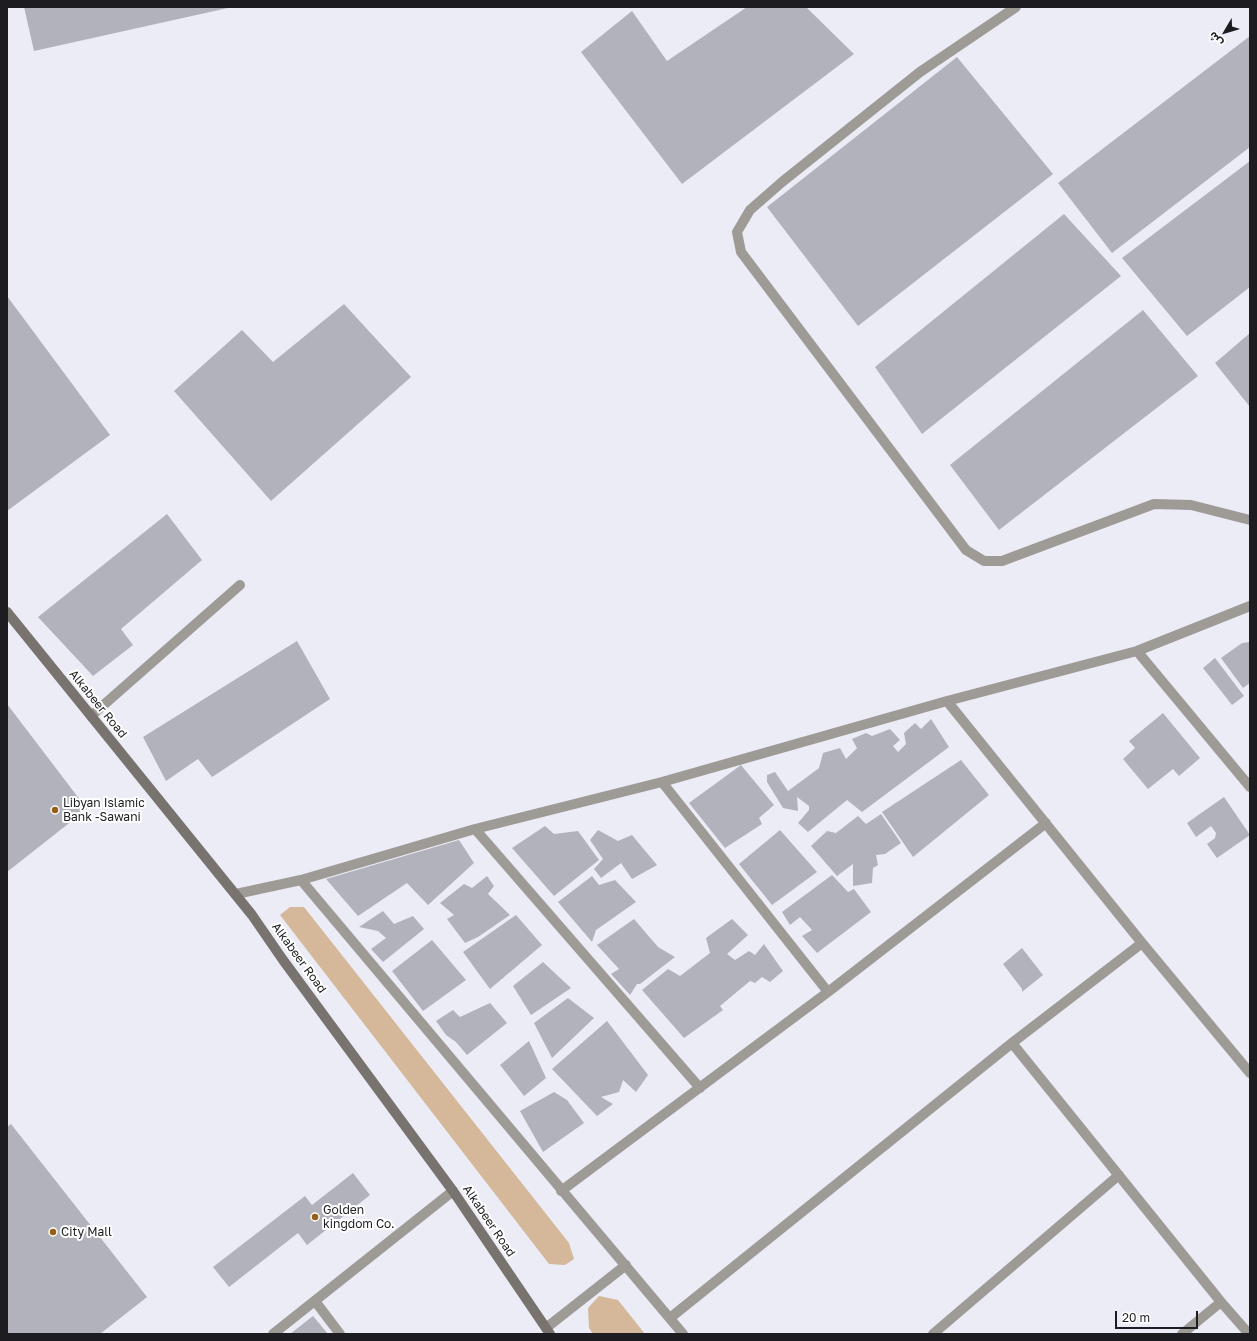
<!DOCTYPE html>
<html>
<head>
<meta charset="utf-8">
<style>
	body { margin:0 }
	#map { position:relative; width:1257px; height:1341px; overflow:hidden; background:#ebecf6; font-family:"Golos Text","Noto Sans Arabic",sans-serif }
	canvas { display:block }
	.frame { position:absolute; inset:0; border:8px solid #1d1d21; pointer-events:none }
	.north { position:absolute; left:1205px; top:12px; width:40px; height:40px; -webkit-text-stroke:3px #fff; paint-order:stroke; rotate:232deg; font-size:11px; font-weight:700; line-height:16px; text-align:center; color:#1d1d21 }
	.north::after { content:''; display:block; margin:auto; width:14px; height:18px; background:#1d1d21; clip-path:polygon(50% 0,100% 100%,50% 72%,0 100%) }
	.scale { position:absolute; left:1115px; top:1311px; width:83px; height:18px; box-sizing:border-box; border:2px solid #1d1d21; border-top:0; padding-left:5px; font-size:12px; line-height:14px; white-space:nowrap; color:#1d1d21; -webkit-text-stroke:3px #fff; paint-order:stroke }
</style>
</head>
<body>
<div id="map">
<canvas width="1257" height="1341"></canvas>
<div class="frame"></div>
<div class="north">ش</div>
<div class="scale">20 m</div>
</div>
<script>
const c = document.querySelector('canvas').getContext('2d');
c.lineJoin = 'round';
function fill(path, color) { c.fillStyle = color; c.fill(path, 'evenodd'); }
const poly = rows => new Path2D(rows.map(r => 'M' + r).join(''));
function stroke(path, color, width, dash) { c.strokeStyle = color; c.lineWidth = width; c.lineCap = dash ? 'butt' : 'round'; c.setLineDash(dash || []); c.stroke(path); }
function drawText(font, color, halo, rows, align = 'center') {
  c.font = font + ' "Golos Text",sans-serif'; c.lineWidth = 4; c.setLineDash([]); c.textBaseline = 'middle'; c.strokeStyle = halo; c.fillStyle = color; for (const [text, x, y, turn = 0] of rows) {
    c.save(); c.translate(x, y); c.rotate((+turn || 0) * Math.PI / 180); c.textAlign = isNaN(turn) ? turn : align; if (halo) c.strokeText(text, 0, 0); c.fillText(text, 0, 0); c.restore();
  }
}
fill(poly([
	[290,907,304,907,569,1243,574,1259,565,1265,549,1264,280,915],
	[599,1296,618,1300,645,1334,593,1334,589,1328,588,1308]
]), '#d4b899');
fill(poly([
	[24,7,228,7,228,8,34,51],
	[747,7,806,7,854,54,682,184,581,52,632,11,667,61],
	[1250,36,1250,147,1112,253,1058,183],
	[957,57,1053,174,858,326,767,207],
	[1250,161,1250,287,1187,336,1122,258],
	[1064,214,1121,276,922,434,875,367],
	[7,296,110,435,7,511],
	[344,304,411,377,271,501,174,391,242,330,273,362],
	[1143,310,1198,376,999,530,950,465],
	[1250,333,1250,407,1215,363],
	[167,514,202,560,121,629,133,645,93,676,38,617],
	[297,641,330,699,212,777,198,759,166,781,143,737],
	[1250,642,1250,683,1243,688,1221,658,1242,643],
	[1215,658,1244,696,1232,705,1203,668],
	[7,704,87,809,7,872],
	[1163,713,1200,758,1179,776,1173,769,1148,789,1123,759,1135,748,1129,741],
	[931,719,949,747,862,812,847,800,808,832,798,823,809,810,809,806,797,797,798,811,783,808,767,782,767,775,775,772,788,791,819,768,823,753,840,748,846,759,857,748,852,739,866,733,872,736,890,729,900,740,893,746,898,752,906,744,904,733,915,723,921,729],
	[961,760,989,795,913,857,882,812],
	[741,765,774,805,759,818,762,824,725,848,689,803],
	[1224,797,1250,835,1217,858,1207,844,1215,838,1216,833,1211,826,1196,837,1187,823],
	[881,814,901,843,885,854,876,855,878,865,873,868,872,883,853,886,853,864,837,876,811,846,827,831,836,833,858,816,866,824],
	[545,826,554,834,578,831,599,860,554,896,512,848],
	[598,830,618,841,632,835,657,865,632,879,621,863,601,878,594,869,603,859,590,840],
	[780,830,817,872,772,905,739,864],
	[459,840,474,863,428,905,407,883,358,916,326,879],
	[832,875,848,892,854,889,871,912,817,953,802,936,812,930,800,917,790,925,782,912],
	[487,876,494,886,488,894,510,915,478,937,465,943,447,919,454,915,440,903,464,884,472,888],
	[592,876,599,885,615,880,636,902,596,930,592,942,558,902],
	[383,911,394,924,413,916,424,929,383,962,371,949,386,938,378,931,359,927],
	[516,915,542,945,490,989,463,952],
	[634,919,658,947,675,957,640,984,637,984,630,995,611,974,619,969,597,945],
	[732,919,748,935,727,954,735,960,749,951,755,955,764,944,783,971,770,982,762,977,755,983,750,981,720,1006,723,1010,684,1038,642,990,668,969,680,976,710,953,706,938],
	[432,940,466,980,423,1011,392,971],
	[1022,948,1043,975,1022,992,1022,989,1003,964],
	[543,962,571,988,531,1015,513,986],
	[568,998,594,1018,552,1058,534,1023],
	[490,1003,507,1023,467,1055,456,1042,446,1035,436,1021,453,1010,460,1017],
	[607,1021,648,1075,636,1092,623,1080,619,1092,601,1097,613,1104,597,1116,552,1069],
	[529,1041,546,1078,524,1096,500,1065],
	[554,1092,567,1100,584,1123,543,1152,520,1111],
	[11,1124,147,1297,100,1334,7,1334,7,1127],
	[353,1173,370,1195,307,1245,298,1233,229,1287,213,1267,305,1196,312,1205],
	[313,1316,328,1334,290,1334]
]), '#b1b2bb');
stroke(poly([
	[1016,7,920,72,782,182,750,210,737,232,741,252,966,550,984,561,1002,561,1154,504,1191,505,1250,520],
	[91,716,240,585]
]), '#9e9b97', 10);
stroke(poly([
	[1137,651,1250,787],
	[947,701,1142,943,1250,1073],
	[662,782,828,992],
	[475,829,700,1088],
	[301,880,683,1334],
	[236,894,301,880,475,829,662,782,947,701,1137,651,1250,606],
	[1012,1043,1221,1302,1249,1334],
	[561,1191,828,992,1046,823],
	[315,1301,340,1334],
	[670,1318,1012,1043,1142,943],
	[546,1328,626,1265],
	[273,1334,453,1191],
	[933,1334,1119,1175],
	[1182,1334,1221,1302]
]), '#9e9b97', 10);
stroke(poly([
	[7,612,252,915,283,960,453,1191,550,1334]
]), '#78736e', 10);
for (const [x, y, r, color] of [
	[55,810,4,"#956015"],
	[315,1217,4,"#956015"],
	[53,1232,4,"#956015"]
]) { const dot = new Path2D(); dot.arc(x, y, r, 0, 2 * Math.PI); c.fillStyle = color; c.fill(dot); stroke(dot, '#fff', 1.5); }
drawText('12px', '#1d1d21', '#fff', [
	["Alkabeer Road",98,704,51],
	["Alkabeer Road",299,958,54],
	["Alkabeer Road",489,1221,56]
]);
drawText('12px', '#1d1d21', '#fff', [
	["Libyan Islamic",63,803],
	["Bank -Sawani",63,817],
	["Golden",323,1210],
	["kingdom Co.",323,1224],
	["City Mall",61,1232]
], 'left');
</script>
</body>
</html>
